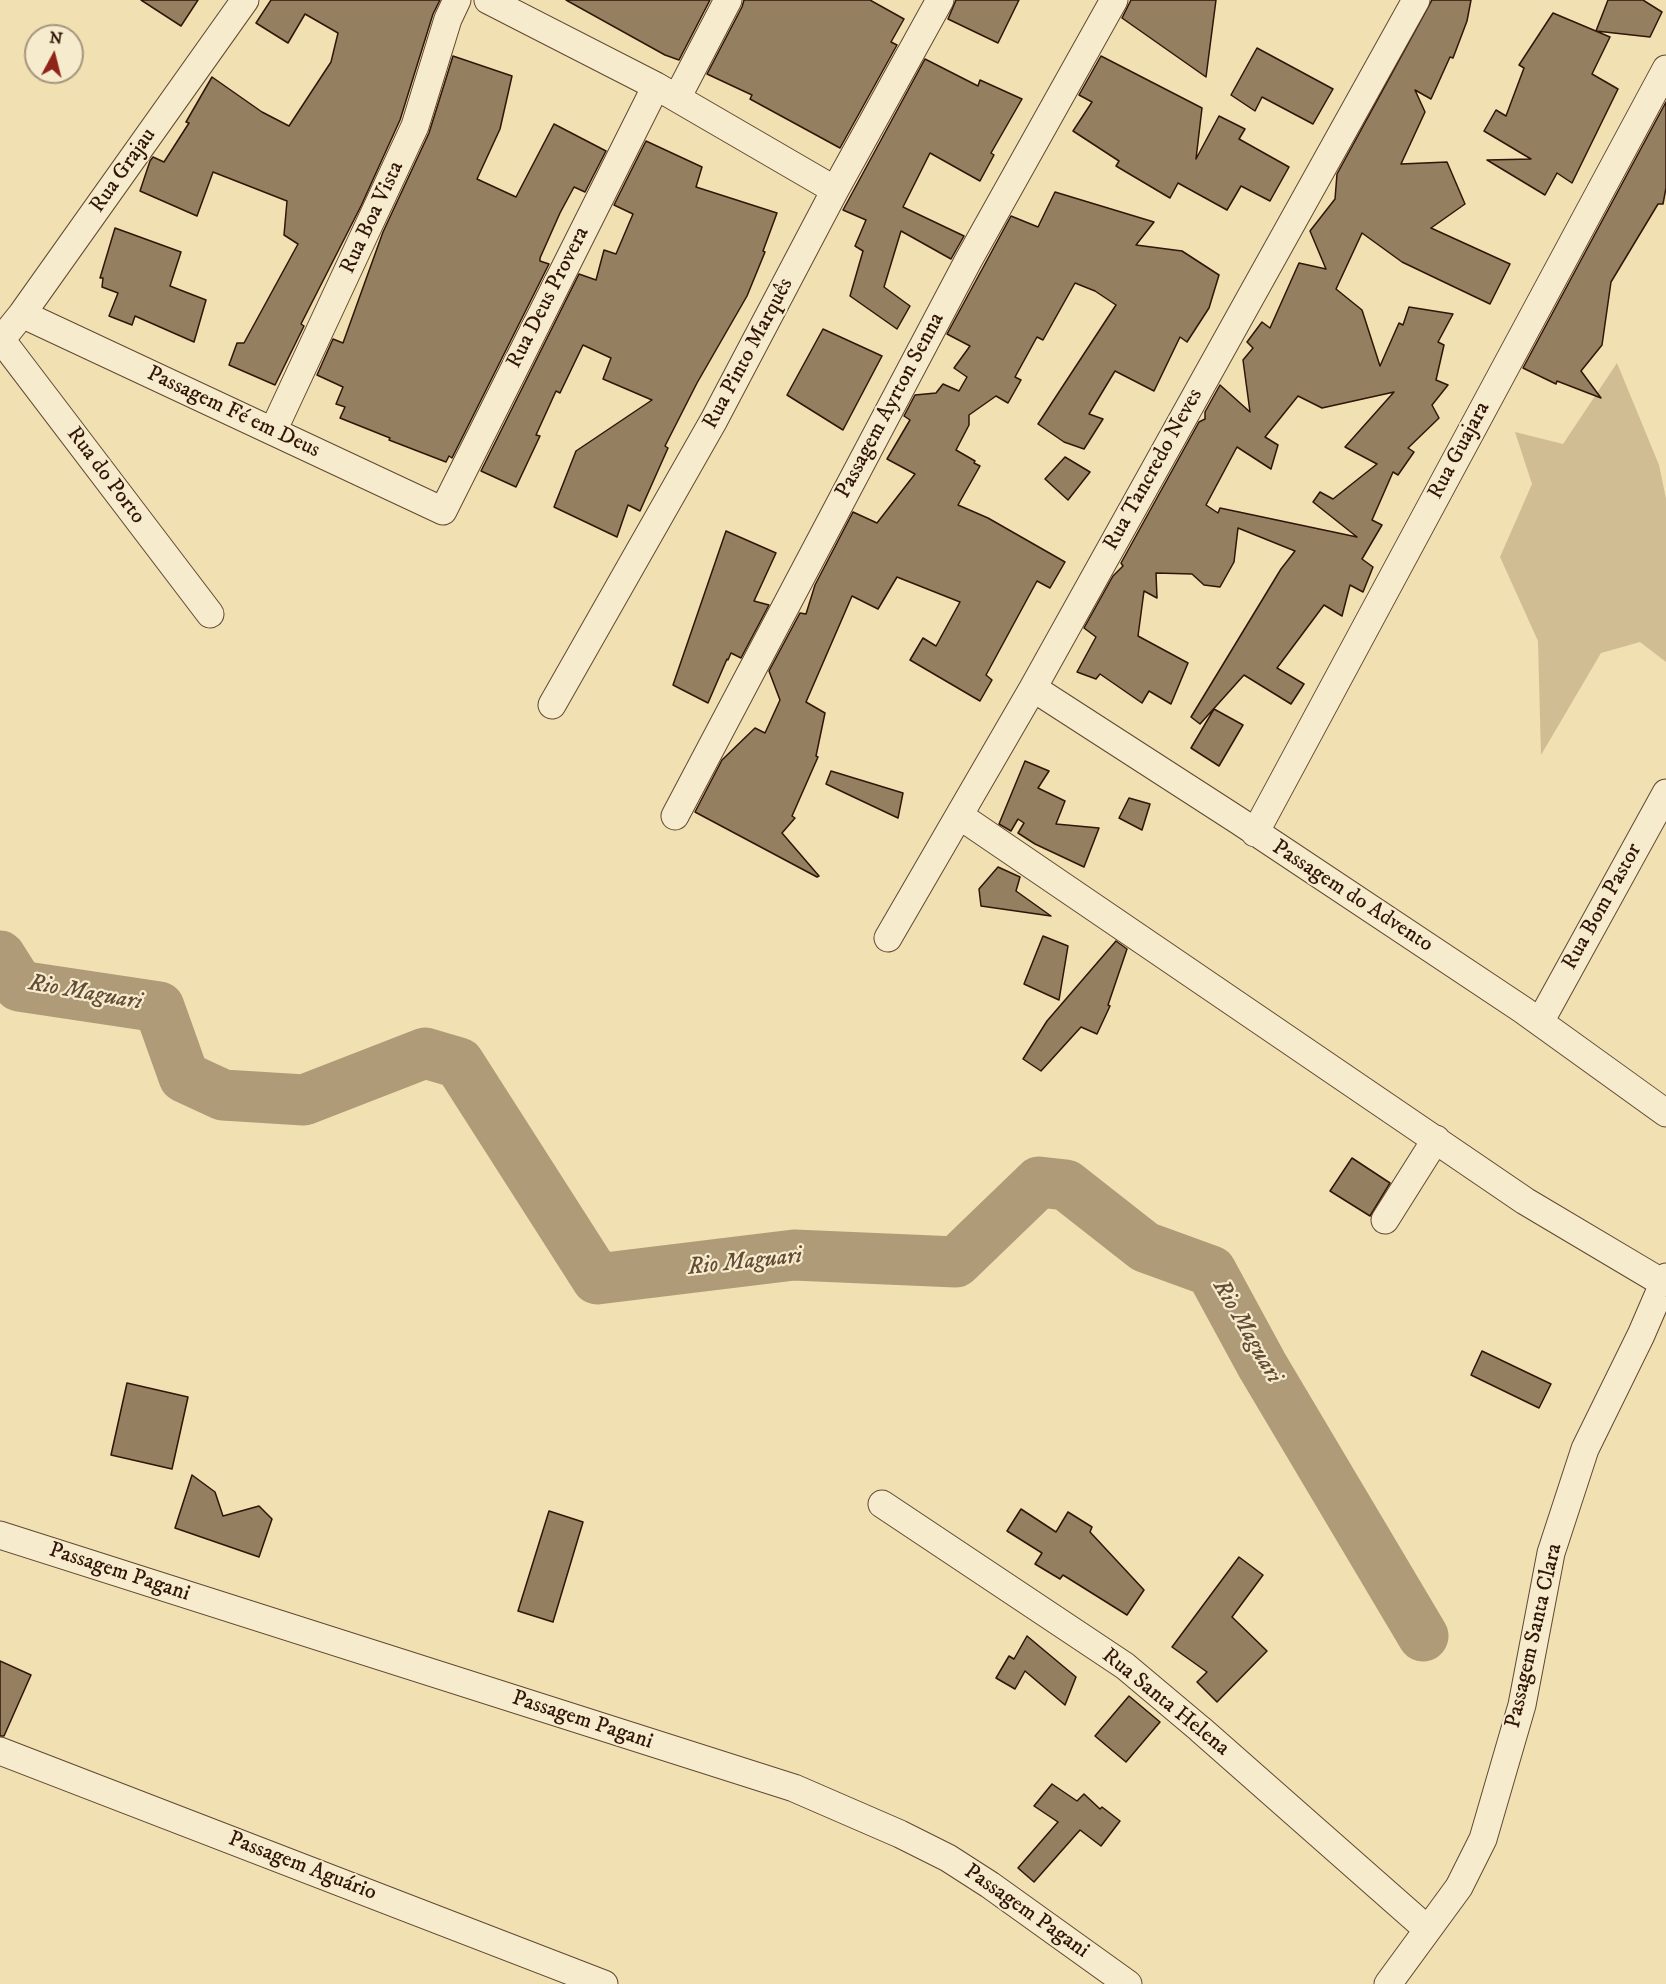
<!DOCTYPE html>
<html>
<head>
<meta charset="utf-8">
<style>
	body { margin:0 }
	#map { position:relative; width:1666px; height:1984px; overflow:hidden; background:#f1e0b1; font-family:"IM FELL DW Pica",serif }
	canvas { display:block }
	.north { position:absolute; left:24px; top:24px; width:60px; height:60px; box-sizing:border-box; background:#f6ebcc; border:2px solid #a7957e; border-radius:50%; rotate:7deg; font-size:16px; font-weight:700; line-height:24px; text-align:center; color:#301508 }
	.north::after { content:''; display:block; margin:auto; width:21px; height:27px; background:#8f2418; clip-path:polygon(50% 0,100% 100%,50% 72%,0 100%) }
</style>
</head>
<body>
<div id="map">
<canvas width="1666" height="1984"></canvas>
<div class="north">N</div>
</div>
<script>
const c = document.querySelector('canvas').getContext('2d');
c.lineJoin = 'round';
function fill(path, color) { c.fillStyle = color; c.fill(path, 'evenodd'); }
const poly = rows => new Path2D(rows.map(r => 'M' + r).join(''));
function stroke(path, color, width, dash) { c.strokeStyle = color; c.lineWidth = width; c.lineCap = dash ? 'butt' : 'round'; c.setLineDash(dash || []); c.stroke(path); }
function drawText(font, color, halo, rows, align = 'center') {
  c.font = font + ' "IM FELL DW Pica",serif'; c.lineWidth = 4.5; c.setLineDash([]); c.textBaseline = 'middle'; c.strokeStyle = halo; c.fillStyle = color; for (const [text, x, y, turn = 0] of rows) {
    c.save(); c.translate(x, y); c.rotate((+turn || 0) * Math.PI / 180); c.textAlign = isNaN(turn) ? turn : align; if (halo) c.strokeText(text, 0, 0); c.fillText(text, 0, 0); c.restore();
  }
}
fill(poly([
	[1617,363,1659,465,1666,499,1666,662,1640,642,1601,653,1541,755,1538,641,1500,557,1532,484,1515,432,1563,444]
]), '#d0bd94');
stroke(poly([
	[0,956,19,986,159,1007,184,1077,223,1095,304,1100,425,1053,459,1063,597,1279,794,1255,956,1262,1039,1182,1066,1185,1145,1247,1211,1271,1262,1365,1423,1636]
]), '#af9b78', 51);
const building = poly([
	[141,0,198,0,181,26,141,0],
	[271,0,440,0,433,14,400,120,361,206,301,324,304,326,275,385,229,365,237,343,244,343,298,244,284,235,287,201,213,172,197,216,140,191,150,161,153,157,164,162,189,123,186,122,212,77,262,112,289,126,331,62,338,33,305,14,288,43,256,23,271,0],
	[566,0,710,0,679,60,665,55,566,0],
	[744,0,870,0,904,19,891,42,897,45,840,148,750,99,752,95,707,74,742,7,744,0],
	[956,0,1019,0,998,43,948,19,956,0],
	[1131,0,1216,0,1206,77,1122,18,1131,0],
	[1432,0,1471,0,1467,21,1453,58,1450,57,1431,99,1415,90,1425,112,1401,164,1447,162,1465,204,1431,228,1510,264,1490,304,1402,262,1362,233,1336,289,1362,310,1380,366,1399,323,1403,325,1409,307,1453,314,1438,342,1444,345,1436,380,1448,385,1432,405,1439,418,1408,448,1414,452,1398,475,1393,472,1372,520,1382,525,1362,559,1373,567,1363,592,1350,585,1342,616,1324,605,1277,668,1304,684,1291,704,1244,675,1200,724,1191,717,1281,569,1295,551,1238,528,1234,562,1220,587,1204,585,1192,574,1156,573,1157,598,1144,591,1138,636,1188,663,1171,704,1149,691,1142,703,1100,674,1096,679,1077,672,1096,637,1084,628,1113,576,1123,566,1121,563,1199,422,1205,419,1205,412,1220,385,1250,412,1243,360,1253,348,1247,342,1262,322,1270,328,1299,263,1326,269,1310,231,1335,199,1337,174,1432,0],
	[1394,392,1345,447,1377,464,1333,499,1320,492,1313,502,1357,537,1220,508,1218,513,1206,505,1237,447,1271,469,1278,445,1265,437,1298,396,1322,408,1394,392],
	[1608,0,1643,0,1662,12,1650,37,1596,31,1608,0],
	[1553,13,1610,37,1592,74,1618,89,1572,183,1557,173,1545,195,1487,160,1531,159,1484,131,1496,110,1506,116,1524,68,1519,65,1553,13],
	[1257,48,1333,89,1313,124,1262,97,1255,111,1231,95,1257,48],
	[453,56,512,76,500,129,477,179,516,197,554,124,606,151,585,192,574,187,560,213,540,258,540,261,549,264,452,458,449,456,446,462,389,440,390,438,340,418,345,407,336,404,343,387,317,375,333,339,343,343,383,232,429,133,453,56],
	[1101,56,1202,108,1196,159,1219,116,1245,129,1239,139,1289,167,1270,201,1241,186,1227,210,1178,183,1170,198,1116,166,1119,161,1073,131,1092,102,1079,95,1101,56],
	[925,59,978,86,980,80,1022,99,991,153,994,155,980,181,930,153,903,207,964,236,951,259,901,231,884,287,910,306,897,329,850,296,863,251,855,246,866,220,843,210,925,59],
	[1666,102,1666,188,1663,204,1658,204,1611,282,1602,345,1581,371,1601,398,1557,381,1556,384,1523,368,1666,102],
	[646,141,702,167,696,187,777,213,763,251,765,252,747,296,697,383,665,446,668,448,640,511,628,505,617,537,554,507,576,451,652,400,603,379,611,358,583,345,560,393,556,391,536,435,540,436,516,487,481,471,579,274,596,280,604,250,616,254,633,214,614,205,646,141],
	[1055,192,1154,222,1136,245,1182,251,1219,275,1209,308,1187,342,1180,337,1154,391,1115,371,1089,414,1103,419,1084,449,1064,442,1038,424,1116,305,1095,291,1075,283,1043,340,1037,337,1015,377,1021,380,1008,403,996,396,969,415,969,425,956,450,975,461,974,463,980,466,958,505,988,518,1065,562,1050,588,1037,581,986,675,992,680,980,701,910,660,923,638,936,646,960,602,897,577,878,609,852,596,806,702,825,713,816,756,818,757,792,816,795,818,782,833,819,876,817,877,695,812,722,760,755,728,765,733,780,700,769,671,800,613,806,614,815,585,853,512,877,523,915,474,887,459,910,420,904,416,915,395,936,393,943,384,959,391,967,377,954,368,970,346,947,334,1011,216,1038,227,1055,192],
	[115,228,181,252,170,286,206,300,194,342,135,316,132,325,109,316,118,293,102,287,103,278,100,278,115,228],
	[823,329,882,356,843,430,787,395,823,329],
	[1065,457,1090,472,1068,500,1045,479,1065,457],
	[726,531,776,553,754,601,769,605,741,658,731,653,728,660,727,659,708,703,673,685,726,531],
	[1214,709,1243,725,1219,766,1191,748,1214,709],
	[1025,761,1049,771,1038,788,1065,801,1056,824,1099,828,1084,867,1035,844,1018,833,1024,823,1018,819,1011,831,999,824,1025,761],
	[831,771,903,793,898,818,826,784,831,771],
	[1129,798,1150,804,1142,830,1119,818,1129,798],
	[998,867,1020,877,1016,891,1051,916,981,906,979,889,998,867],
	[1043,936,1068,946,1059,1000,1024,984,1043,936],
	[1116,941,1127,949,1108,1005,1110,1006,1097,1034,1081,1027,1041,1071,1023,1059,1047,1021,1116,941],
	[1352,1158,1390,1183,1370,1216,1330,1191,1352,1158],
	[1482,1351,1551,1384,1539,1408,1471,1375,1482,1351],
	[127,1383,188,1397,172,1469,111,1455,127,1383],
	[192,1475,215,1492,223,1516,259,1506,272,1519,259,1557,175,1528,192,1475],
	[1021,1509,1056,1532,1068,1512,1092,1527,1090,1532,1144,1590,1127,1615,1063,1575,1060,1579,1035,1564,1042,1553,1007,1531,1021,1509],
	[549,1511,583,1522,553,1622,518,1611,549,1511],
	[1239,1557,1263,1575,1232,1617,1267,1651,1217,1702,1197,1682,1207,1672,1172,1647,1239,1557],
	[1027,1636,1076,1677,1065,1705,1025,1671,1015,1689,996,1678,1009,1656,1014,1659,1027,1636],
	[0,1661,31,1675,4,1736,0,1736,0,1661],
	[1129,1696,1160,1722,1126,1762,1095,1736,1129,1696],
	[1052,1784,1077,1801,1084,1794,1100,1809,1102,1807,1120,1821,1101,1846,1080,1830,1034,1882,1018,1868,1058,1822,1034,1806,1052,1784]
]);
fill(building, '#947f60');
stroke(building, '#301508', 1.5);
const minor = poly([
	[488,0,656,86,835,190],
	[677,98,728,0],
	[22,314,443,511,656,86],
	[0,338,210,614],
	[1,340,22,314,245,0],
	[273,431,415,126,448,19,457,0],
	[1033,688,1239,821,1523,1010,1666,1113],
	[552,705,714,420,835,190,940,0],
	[675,816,968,261,1114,0],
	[960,816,1525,1201,1663,1283],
	[1255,833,1666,69],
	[888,938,1033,688,1416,0],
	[1540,1022,1666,793],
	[1385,1220,1436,1139],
	[882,1504,1125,1666,1200,1729,1427,1929],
	[0,1535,794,1788,900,1834,948,1858,990,1885,1128,1984],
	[0,1751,604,1984],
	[1388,1984,1459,1887,1483,1839,1522,1705,1551,1553,1585,1449,1641,1335,1666,1277]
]);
stroke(minor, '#604832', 29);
stroke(minor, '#f6ebcc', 27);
drawText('22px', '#301508', '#f6ebcc', [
	["Rua Grajau",124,171,-55],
	["Rua Boa Vista",373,218,-65],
	["Rua Deus Provera",549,298,-63],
	["Rua Pinto Marquês",749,354,-62],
	["Passagem Ayrton Senna",891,406,-62],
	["Passagem Fé em Deus",233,413,25],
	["Rua Guajara",1460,451,-62],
	["Rua Tancredo Neves",1154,470,-61],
	["Rua do Porto",105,476,53],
	["Passagem do Advento",1352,897,33],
	["Rua Bom Pastor",1603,907,-61],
	["Passagem Pagani",119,1573,18],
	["Passagem Santa Clara",1535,1636,-77],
	["Rua Santa Helena",1165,1703,39],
	["Passagem Pagani",582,1721,18],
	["Passagem Aguário",302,1867,21],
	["Passagem Pagani",1026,1912,35]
]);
drawText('italic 24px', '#634b35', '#f6ebcc', [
	["Rio Maguari",85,994,10],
	["Rio Maguari",745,1263,-6],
	["Rio Maguari",1246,1332,60]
]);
</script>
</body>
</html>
